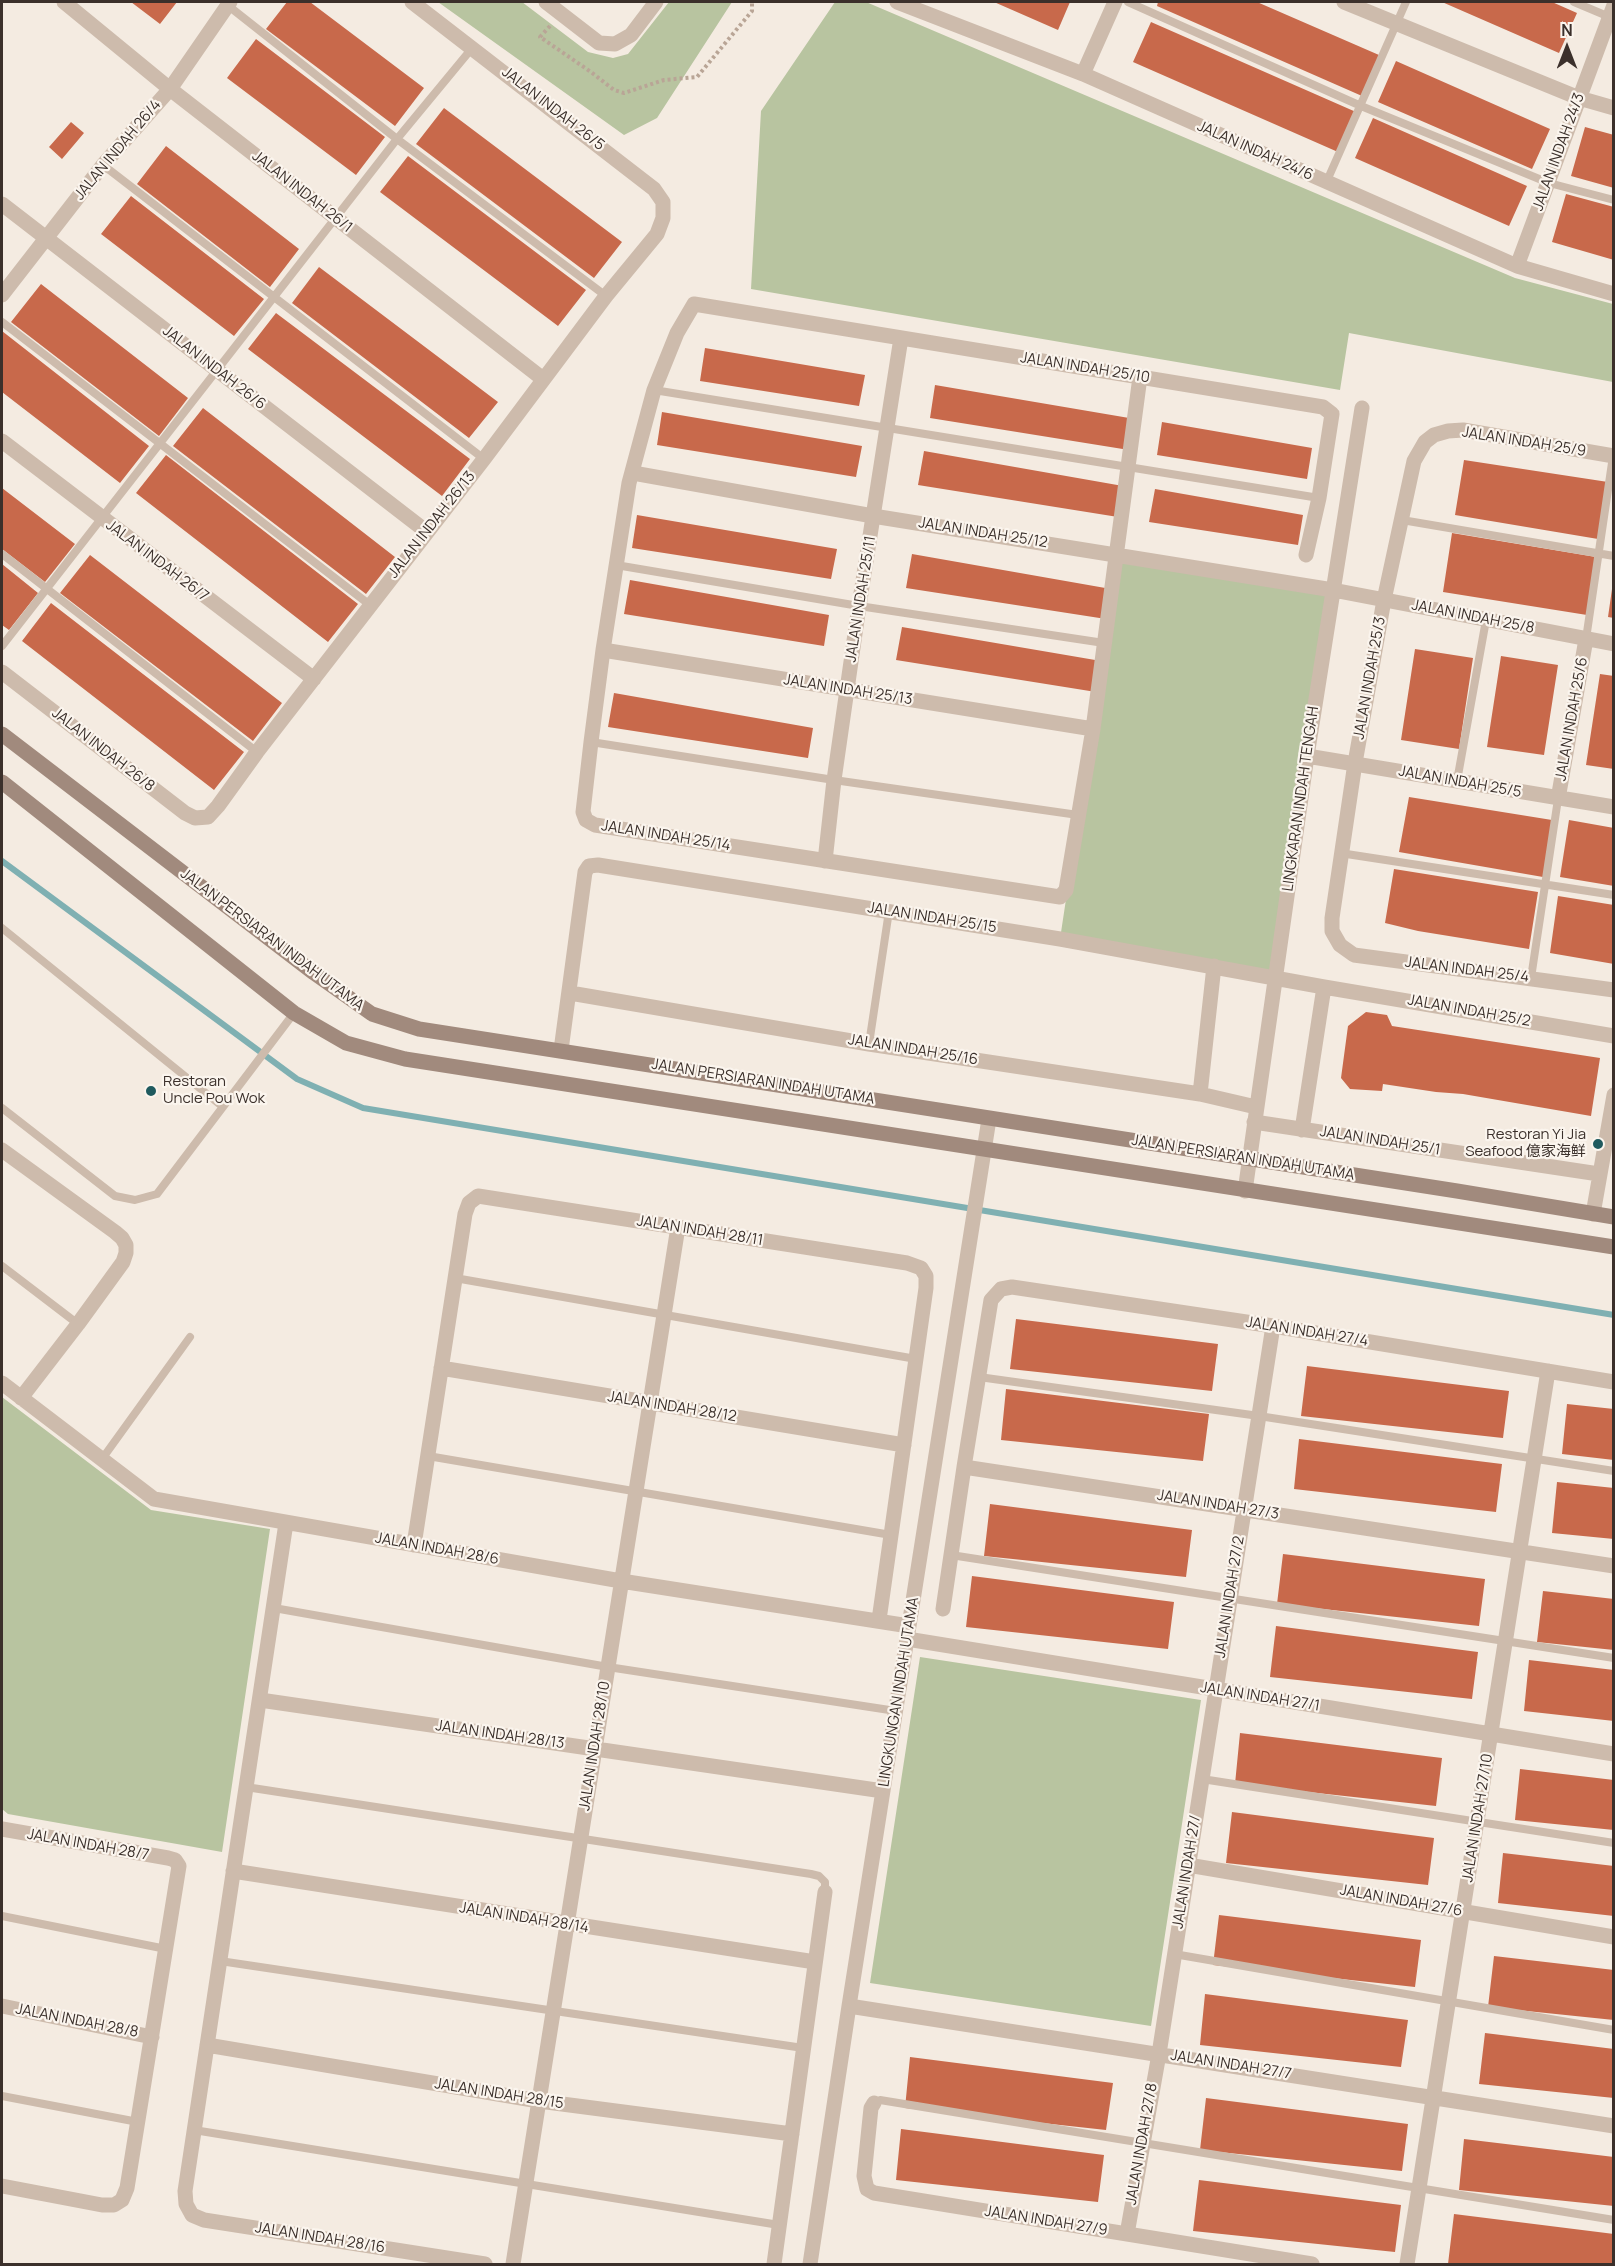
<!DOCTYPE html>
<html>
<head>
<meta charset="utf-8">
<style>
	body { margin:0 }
	#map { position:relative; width:1615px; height:2266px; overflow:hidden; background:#f4ebe1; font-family:Manrope,sans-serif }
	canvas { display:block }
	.frame { position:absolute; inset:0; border:3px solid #3b302b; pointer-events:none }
	.north { position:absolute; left:1537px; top:18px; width:60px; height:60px; -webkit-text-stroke:4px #fbf5ee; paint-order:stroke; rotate:0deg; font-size:16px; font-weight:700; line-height:24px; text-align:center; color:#3b302b }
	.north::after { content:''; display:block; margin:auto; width:21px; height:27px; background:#3b302b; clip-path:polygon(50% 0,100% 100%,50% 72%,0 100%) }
</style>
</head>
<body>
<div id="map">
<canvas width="1615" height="2266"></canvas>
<div class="frame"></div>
<div class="north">N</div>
</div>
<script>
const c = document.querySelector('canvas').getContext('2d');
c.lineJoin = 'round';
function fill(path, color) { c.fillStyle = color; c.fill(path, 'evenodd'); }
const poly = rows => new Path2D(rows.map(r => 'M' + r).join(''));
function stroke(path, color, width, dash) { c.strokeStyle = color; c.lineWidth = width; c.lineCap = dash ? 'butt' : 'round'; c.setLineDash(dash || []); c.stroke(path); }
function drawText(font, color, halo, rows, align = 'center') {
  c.font = font + ' Manrope,"Noto Sans SC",sans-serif'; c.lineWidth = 4.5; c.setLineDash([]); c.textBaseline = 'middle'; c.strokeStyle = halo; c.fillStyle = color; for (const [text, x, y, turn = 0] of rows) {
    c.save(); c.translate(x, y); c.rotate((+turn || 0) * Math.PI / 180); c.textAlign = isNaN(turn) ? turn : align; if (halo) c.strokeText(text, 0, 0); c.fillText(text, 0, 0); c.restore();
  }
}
fill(poly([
	[438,2,522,2,588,52,613,58,628,54,669,2,732,2,657,118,624,135],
	[835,2,866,2,1515,278,1613,304,1613,382,1349,333,1340,390,751,289,761,111],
	[1118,555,1333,590,1275,977,1060,939],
	[2,1397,151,1510,270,1529,222,1852,8,1814,2,1809],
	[920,1657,1201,1700,1151,2026,870,1983]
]), '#b8c4a0');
stroke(poly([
	[2,861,297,1079,363,1108,1614,1315]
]), '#7fb0b2', 6);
fill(poly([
	[131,2,177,2,160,24],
	[287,2,310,2,424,88,395,126,266,29],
	[994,2,1070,2,1058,30],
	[1158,2,1257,2,1379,55,1362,96,1157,6],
	[1442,2,1552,2,1577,13,1559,53],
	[1151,22,1356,112,1338,152,1133,62],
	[256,39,385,137,356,175,227,78],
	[1396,61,1550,129,1532,169,1378,102],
	[444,108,622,242,594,278,416,144],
	[1373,118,1527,186,1509,226,1355,158],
	[71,122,84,133,62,159,49,147],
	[1585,127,1614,135,1614,188,1571,176],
	[166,146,299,249,270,287,137,184],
	[408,156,586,290,558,326,380,192],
	[1566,194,1614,207,1614,260,1552,242],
	[131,196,264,299,234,336,101,234],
	[319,267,498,402,469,438,292,303],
	[41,284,188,398,159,436,11,322],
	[276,313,470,459,442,496,248,349],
	[2,331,149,446,120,483,2,392],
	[705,348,865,375,859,406,700,381],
	[935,385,1135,419,1129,450,930,418],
	[203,408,395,557,366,594,173,446],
	[662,412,862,446,856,477,657,445],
	[1162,422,1312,448,1307,479,1157,455],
	[924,451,1123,486,1118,517,918,485],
	[166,455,358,604,328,642,136,493],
	[1464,460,1608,482,1598,539,1455,515],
	[2,488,75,544,45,582,2,549],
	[1155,489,1303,515,1298,545,1149,522],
	[637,515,837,549,831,579,632,548],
	[1452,533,1596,557,1587,615,1443,592],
	[912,554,1111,589,1106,619,906,588],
	[90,555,282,703,253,741,60,593],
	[2,564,38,593,9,630,2,625],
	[630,580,829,615,824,646,624,614],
	[1612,589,1614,589,1614,618,1608,617],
	[51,603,244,752,214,790,22,641],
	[902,627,1101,661,1096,692,896,660],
	[1415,649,1473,658,1459,749,1401,740],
	[1501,656,1558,665,1544,755,1487,747],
	[1600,674,1614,676,1614,769,1586,765],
	[614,693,813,728,808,758,608,727],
	[1409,797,1552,820,1543,877,1399,852],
	[1569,820,1614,828,1614,886,1560,877],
	[1394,869,1538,892,1529,949,1418,931,1385,923],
	[1558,896,1614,905,1614,964,1550,953],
	[1366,1012,1387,1015,1392,1026,1600,1058,1591,1116,1463,1094,1436,1092,1383,1084,1382,1091,1350,1089,1341,1078,1348,1026],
	[1016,1319,1218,1344,1212,1391,1010,1369],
	[1307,1366,1509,1391,1503,1438,1301,1416],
	[1006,1389,1209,1414,1203,1461,1001,1440],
	[1567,1404,1614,1409,1614,1460,1562,1454],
	[1299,1439,1502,1464,1496,1512,1294,1489],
	[1557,1482,1614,1488,1614,1539,1552,1533],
	[990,1504,1192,1530,1186,1577,984,1556],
	[1283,1554,1485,1579,1479,1626,1277,1604],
	[972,1576,1174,1602,1168,1649,966,1627],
	[1543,1591,1614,1599,1614,1650,1537,1642],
	[1276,1626,1478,1652,1472,1699,1270,1677],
	[1529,1660,1614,1670,1614,1721,1524,1711],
	[1240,1733,1442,1758,1436,1806,1235,1784],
	[1520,1769,1614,1780,1614,1830,1515,1820],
	[1232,1812,1434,1838,1428,1885,1226,1863],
	[1503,1853,1614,1866,1614,1916,1498,1903],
	[1219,1915,1421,1940,1415,1987,1213,1965],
	[1494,1956,1614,1970,1614,2020,1488,2007],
	[1205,1994,1408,2020,1401,2067,1200,2045],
	[1485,2033,1614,2049,1614,2098,1479,2084],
	[910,2057,1113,2083,1106,2130,905,2108],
	[1206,2098,1408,2124,1402,2171,1200,2150],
	[901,2129,1104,2155,1098,2202,896,2180],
	[1464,2139,1614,2157,1614,2206,1459,2190],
	[1199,2180,1401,2205,1395,2252,1193,2231],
	[1454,2214,1614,2234,1614,2264,1448,2264]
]), '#c8694b');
stroke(poly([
	[550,26,540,37,591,72,614,90,624,93,664,80,697,77,752,11,752,2]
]), '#b9a596', 4, [3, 3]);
stroke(poly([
	[1128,2,1361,106,1549,183,1614,200],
	[1574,2,1612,18],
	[226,4,397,139,606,296],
	[103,165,484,459],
	[1326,183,1406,2],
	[2,322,370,605],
	[654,390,1319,498],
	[1402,520,1614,556],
	[2,554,257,752],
	[616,565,859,606,1104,643],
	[1586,639,1613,456],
	[2,646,397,139,473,47],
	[591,742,834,780,1078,815],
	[1457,781,1486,620],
	[1340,853,1614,895],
	[2,928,223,1107],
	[1531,978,1558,799],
	[869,1044,889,911],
	[2,1108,115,1196,135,1200,157,1194,294,1013],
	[2,1266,78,1324],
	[455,1278,916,1359],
	[979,1377,1259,1416,1614,1471],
	[428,1456,891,1535],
	[102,1459,190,1337],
	[951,1555,1614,1658],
	[274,1608,608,1667,896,1711],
	[1202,1779,1614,1843],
	[246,1787,811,1874,819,1876,825,1882,825,1892],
	[2,1916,166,1949],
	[1174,1954,1614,2030],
	[220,1961,803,2048],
	[2,2096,138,2122],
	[874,2103,880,2100,1614,2220],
	[194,2130,779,2225]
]), '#cdbbac', 8);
stroke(poly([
	[64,2,170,89,543,379],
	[546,2,599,43,615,44,631,35,656,2],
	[897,2,1083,74,1517,266,1614,294],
	[1344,2,1579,98,1614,108],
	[1083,74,1115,2],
	[2,204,427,532],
	[1517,266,1614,5],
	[2,295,103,165,170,89,230,2],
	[1140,377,1093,729,1066,890,1060,897,595,825,586,820,583,812,591,742,603,650,629,483,654,390,677,333,694,304,1140,377,1323,407,1332,414,1319,498,1306,555],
	[2,441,314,679],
	[1614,456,1463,430,1448,431,1434,435,1425,442,1414,461,1384,600,1355,763,1332,918,1332,931,1340,945,1354,955,1614,990],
	[633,473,873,516,1333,590,1614,644],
	[603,650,1093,729],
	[2,672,185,813,195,818,208,817,218,806,257,752,484,459,606,296,657,234,663,218,663,202,654,189,412,2],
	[1307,756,1614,807],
	[1558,799,1586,639],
	[825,861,834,780,859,606,901,338],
	[570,993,869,1044,1200,1094,1256,1107],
	[561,1050,585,872,589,866,598,865,1060,939,1324,987,1614,1036],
	[1200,1094,1214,966],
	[1254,1122,1599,1174],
	[1302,1130,1324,987],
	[2,1150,115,1232,122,1238,126,1245,126,1253,123,1262,78,1324,21,1398],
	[1245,1191,1307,756,1362,408],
	[1593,1214,1614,1095],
	[441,1368,904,1445],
	[2,1383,154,1499,621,1581,909,1626],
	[964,1467,991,1300,1001,1289,1012,1287,1273,1326,1614,1382],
	[286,1523,185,2191,186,2204,192,2215,204,2220,485,2264],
	[414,1545,465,1214,469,1203,478,1196,907,1263,921,1268,926,1276,926,1288,879,1620],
	[943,1609,964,1467,1614,1566],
	[907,1639,1614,1754],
	[260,1700,883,1791],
	[2,1829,168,1858,175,1860,179,1866,127,2188,122,2200,114,2205,102,2205,2,2186],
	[1188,1865,1614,1937],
	[233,1871,815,1962],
	[2,2006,152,2037],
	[849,2006,1614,2126],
	[207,2045,539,2101,792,2134],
	[874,2103,871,2108,864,2176,867,2189,874,2193,1312,2264],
	[1127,2234,1159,2054,1273,1326],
	[513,2264,678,1227],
	[774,2264,825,1892],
	[810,2264,849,2006,989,1119],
	[1407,2264,1548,1371]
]), '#cdbbac', 15);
stroke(poly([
	[2,734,314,973,372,1014,419,1029,1457,1191,1614,1217],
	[2,782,294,1013,346,1043,405,1059,1614,1247]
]), '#a18a7d', 15);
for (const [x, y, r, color] of [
	[151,1091,6,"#1f5a5e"],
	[1598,1144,6,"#1f5a5e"]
]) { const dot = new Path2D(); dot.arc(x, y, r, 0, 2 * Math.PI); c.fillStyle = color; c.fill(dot); stroke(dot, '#fbf5ee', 2); }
drawText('15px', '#3b302b', '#fbf5ee', [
	["JALAN INDAH 26/5",553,109,38],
	["JALAN INDAH 26/4",118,150,-50],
	["JALAN INDAH 24/6",1255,151,24],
	["JALAN INDAH 24/3",1559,152,-70],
	["JALAN INDAH 26/1",302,192,38],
	["JALAN INDAH 26/6",214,368,38],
	["JALAN INDAH 25/10",1085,368,9],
	["JALAN INDAH 25/9",1524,442,9],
	["JALAN INDAH 26/13",432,525,-52],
	["JALAN INDAH 25/12",983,533,9],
	["JALAN INDAH 26/7",157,561,37],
	["JALAN INDAH 25/11",861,599,-81],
	["JALAN INDAH 25/8",1473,617,11],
	["JALAN INDAH 25/3",1370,678,-80],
	["JALAN INDAH 25/13",848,690,9],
	["JALAN INDAH 25/6",1572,719,-80],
	["JALAN INDAH 26/8",103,750,38],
	["JALAN INDAH 25/5",1460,782,10],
	["LINGKARAN INDAH TENGAH",1301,799,-82],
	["JALAN INDAH 25/14",666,836,9],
	["JALAN INDAH 25/15",932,918,9],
	["JALAN PERSIARAN INDAH UTAMA",272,940,37],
	["JALAN INDAH 25/4",1467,970,7],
	["JALAN INDAH 25/2",1469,1011,10],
	["JALAN INDAH 25/16",913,1050,9],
	["JALAN PERSIARAN INDAH UTAMA",763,1082,9],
	["JALAN INDAH 25/1",1380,1141,9],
	["JALAN PERSIARAN INDAH UTAMA",1243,1158,9],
	["JALAN INDAH 28/11",700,1231,9],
	["JALAN INDAH 27/4",1307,1332,9],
	["JALAN INDAH 28/12",672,1407,9],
	["JALAN INDAH 27/3",1218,1505,9],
	["JALAN INDAH 28/6",437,1549,10],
	["JALAN INDAH 27/2",1230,1597,-81],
	["LINGKUNGAN INDAH UTAMA",899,1692,-81],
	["JALAN INDAH 27/1",1260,1697,9],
	["JALAN INDAH 28/13",500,1735,8],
	["JALAN INDAH 28/10",595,1746,-81],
	["JALAN INDAH 27/10",1478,1818,-81],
	["JALAN INDAH 28/7",88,1845,10],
	["JALAN INDAH 27/",1187,1872,-81],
	["JALAN INDAH 27/6",1401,1901,10],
	["JALAN INDAH 28/14",524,1918,9],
	["JALAN INDAH 28/8",77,2021,11],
	["JALAN INDAH 27/7",1231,2065,9],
	["JALAN INDAH 28/15",499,2094,9],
	["JALAN INDAH 27/8",1142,2144,-80],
	["JALAN INDAH 27/9",1046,2221,9],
	["JALAN INDAH 28/16",320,2238,9]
]);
drawText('15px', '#3b302b', '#fbf5ee', [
	["Restoran",163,1082],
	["Uncle Pou Wok",163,1099],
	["Restoran Yi Jia",1586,1135,"right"],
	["Seafood 億家海鲜",1586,1152,"right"]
], 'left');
</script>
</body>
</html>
